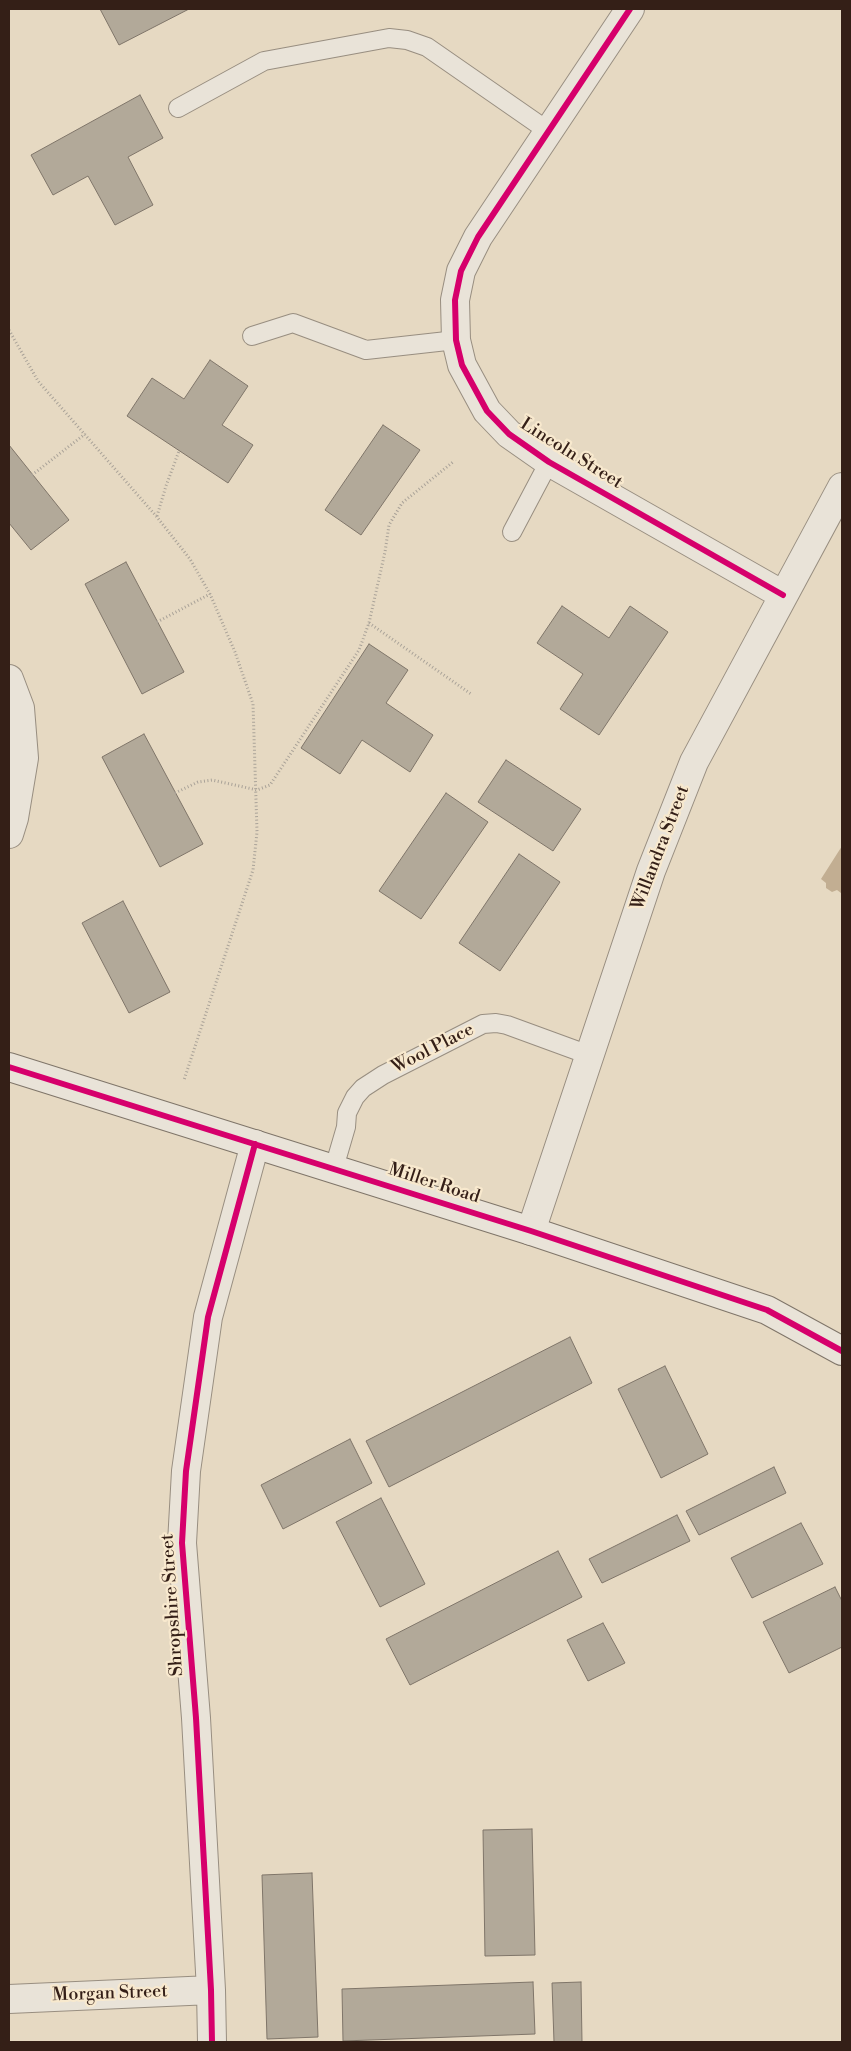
<!DOCTYPE html>
<html>
<head>
<meta charset="utf-8">
<style>
	body { margin:0 }
	#map { position:relative; width:851px; height:2051px; overflow:hidden; background:#e6d9c2; font-family:"Libre Bodoni",serif }
	canvas { display:block }
	.frame { position:absolute; inset:0; border:10px solid #341f17; pointer-events:none }
</style>
</head>
<body>
<div id="map">
<canvas width="851" height="2051"></canvas>
<div class="frame"></div>
</div>
<script>
const c = document.querySelector('canvas').getContext('2d');
c.lineJoin = 'round';
function fill(path, color) { c.fillStyle = color; c.fill(path, 'evenodd'); }
const poly = rows => new Path2D(rows.map(r => 'M' + r).join(''));
function stroke(path, color, width, dash) { c.strokeStyle = color; c.lineWidth = width; c.lineCap = dash ? 'butt' : 'round'; c.setLineDash(dash || []); c.stroke(path); }
function drawText(font, color, halo, rows, align = 'center') {
  c.font = font + ' "Libre Bodoni",serif'; c.lineWidth = 4.5; c.setLineDash([]); c.textBaseline = 'middle'; c.strokeStyle = halo; c.fillStyle = color; for (const [text, x, y, turn = 0] of rows) {
    c.save(); c.translate(x, y); c.rotate((+turn || 0) * Math.PI / 180); c.textAlign = isNaN(turn) ? turn : align; if (halo) c.strokeText(text, 0, 0); c.fillText(text, 0, 0); c.restore();
  }
}
fill(poly([
	[842,846,842,891,841,893,837,890,832,892,826,888,826,883,821,879]
]), '#c2ae92');
const building = poly([
	[100,9,189,9,119,45,100,9],
	[140,95,163,138,128,157,153,205,115,225,88,176,53,195,31,155,140,95],
	[210,360,248,386,222,425,253,445,228,483,127,416,152,378,184,399,210,360],
	[383,425,420,450,361,535,325,510,383,425],
	[9,445,69,520,31,550,9,523,9,445],
	[126,562,184,672,142,694,85,584,126,562],
	[562,606,609,638,630,606,668,632,599,735,560,709,583,674,537,643,562,606],
	[369,644,408,670,386,703,433,735,410,772,362,740,340,774,301,748,369,644],
	[144,734,203,844,160,867,102,757,144,734],
	[506,760,581,809,553,851,478,802,506,760],
	[446,793,488,822,421,919,379,891,446,793],
	[519,854,560,882,500,971,459,943,519,854],
	[123,901,170,992,129,1013,82,923,123,901],
	[570,1337,592,1383,389,1487,366,1441,570,1337],
	[665,1366,708,1454,661,1478,618,1389,665,1366],
	[350,1439,372,1483,283,1529,261,1485,350,1439],
	[774,1467,786,1493,699,1535,686,1511,774,1467],
	[381,1498,425,1584,380,1607,336,1522,381,1498],
	[677,1515,690,1541,602,1583,589,1559,677,1515],
	[801,1523,823,1564,752,1598,731,1558,801,1523],
	[558,1551,582,1597,410,1685,386,1639,558,1551],
	[835,1587,842,1601,842,1647,789,1673,763,1622,835,1587],
	[603,1623,625,1663,588,1681,567,1640,603,1623],
	[532,1829,535,1955,485,1956,483,1830,532,1829],
	[312,1873,318,2037,267,2039,262,1875,312,1873],
	[533,1982,535,2034,343,2041,342,1989,533,1982],
	[581,1982,582,2042,554,2042,552,1983,581,1982]
]);
fill(building, '#b2a999');
stroke(building, '#7f7569', 1);
const lane = poly([
	[178,108,264,61,389,38,407,40,427,47,548,131],
	[252,336,293,323,366,350,456,340],
	[512,532,549,462],
	[334,1168,346,1127,347,1113,355,1097,363,1088,383,1075,483,1024,496,1023,507,1025,589,1055]
]);
const street = poly([
	[630,9,478,237,461,271,455,300,456,340,462,365,487,411,509,434,549,462,783,595],
	[9,679,20,708,24,758,14,818,9,834],
	[531,1231,651,871,694,762,842,487],
	[9,1999,211,1990],
	[212,2042,211,1990,196,1718,182,1543,186,1471,208,1317,255,1144]
]);
const secondary = poly([
	[9,1067,531,1231,767,1310,842,1351]
]);
stroke(lane, '#988e80', 20);
stroke(street, '#988e80', 30);
stroke(secondary, '#7f7569', 30);
stroke(poly([
	[9,330,38,381,157,517,190,559,210,594,235,652,253,704,257,832,253,870,184,1080],
	[32,475,85,434],
	[157,516,166,486,179,451],
	[157,622,210,594],
	[369,623,471,694],
	[175,793,198,782,212,780,257,790,270,785,359,650,369,623,385,552,389,525,402,503,453,462]
]), '#a9a298', 3, [1, 2.5]);
stroke(lane, '#e9e3d8', 18);
stroke(street, '#e9e3d8', 28);
stroke(secondary, '#e9e3d8', 28);
stroke(poly([
	[630,9,478,237,461,271,455,300,456,340,462,365,487,411,509,434,549,462,783,595],
	[9,1067,531,1231,767,1310,842,1351],
	[212,2042,211,1990,196,1718,182,1543,186,1471,208,1317,255,1144]
]), '#d6006c', 6);
drawText('18px', '#341f17', '#f8e9ce', [
	["Lincoln Street",571,454,32],
	["Willandra Street",661,848,-69],
	["Wool Place",433,1049,-27],
	["Miller Road",434,1184,18],
	["Shropshire Street",173,1605,-94],
	["Morgan Street",110,1994,-2]
]);
</script>
</body>
</html>
